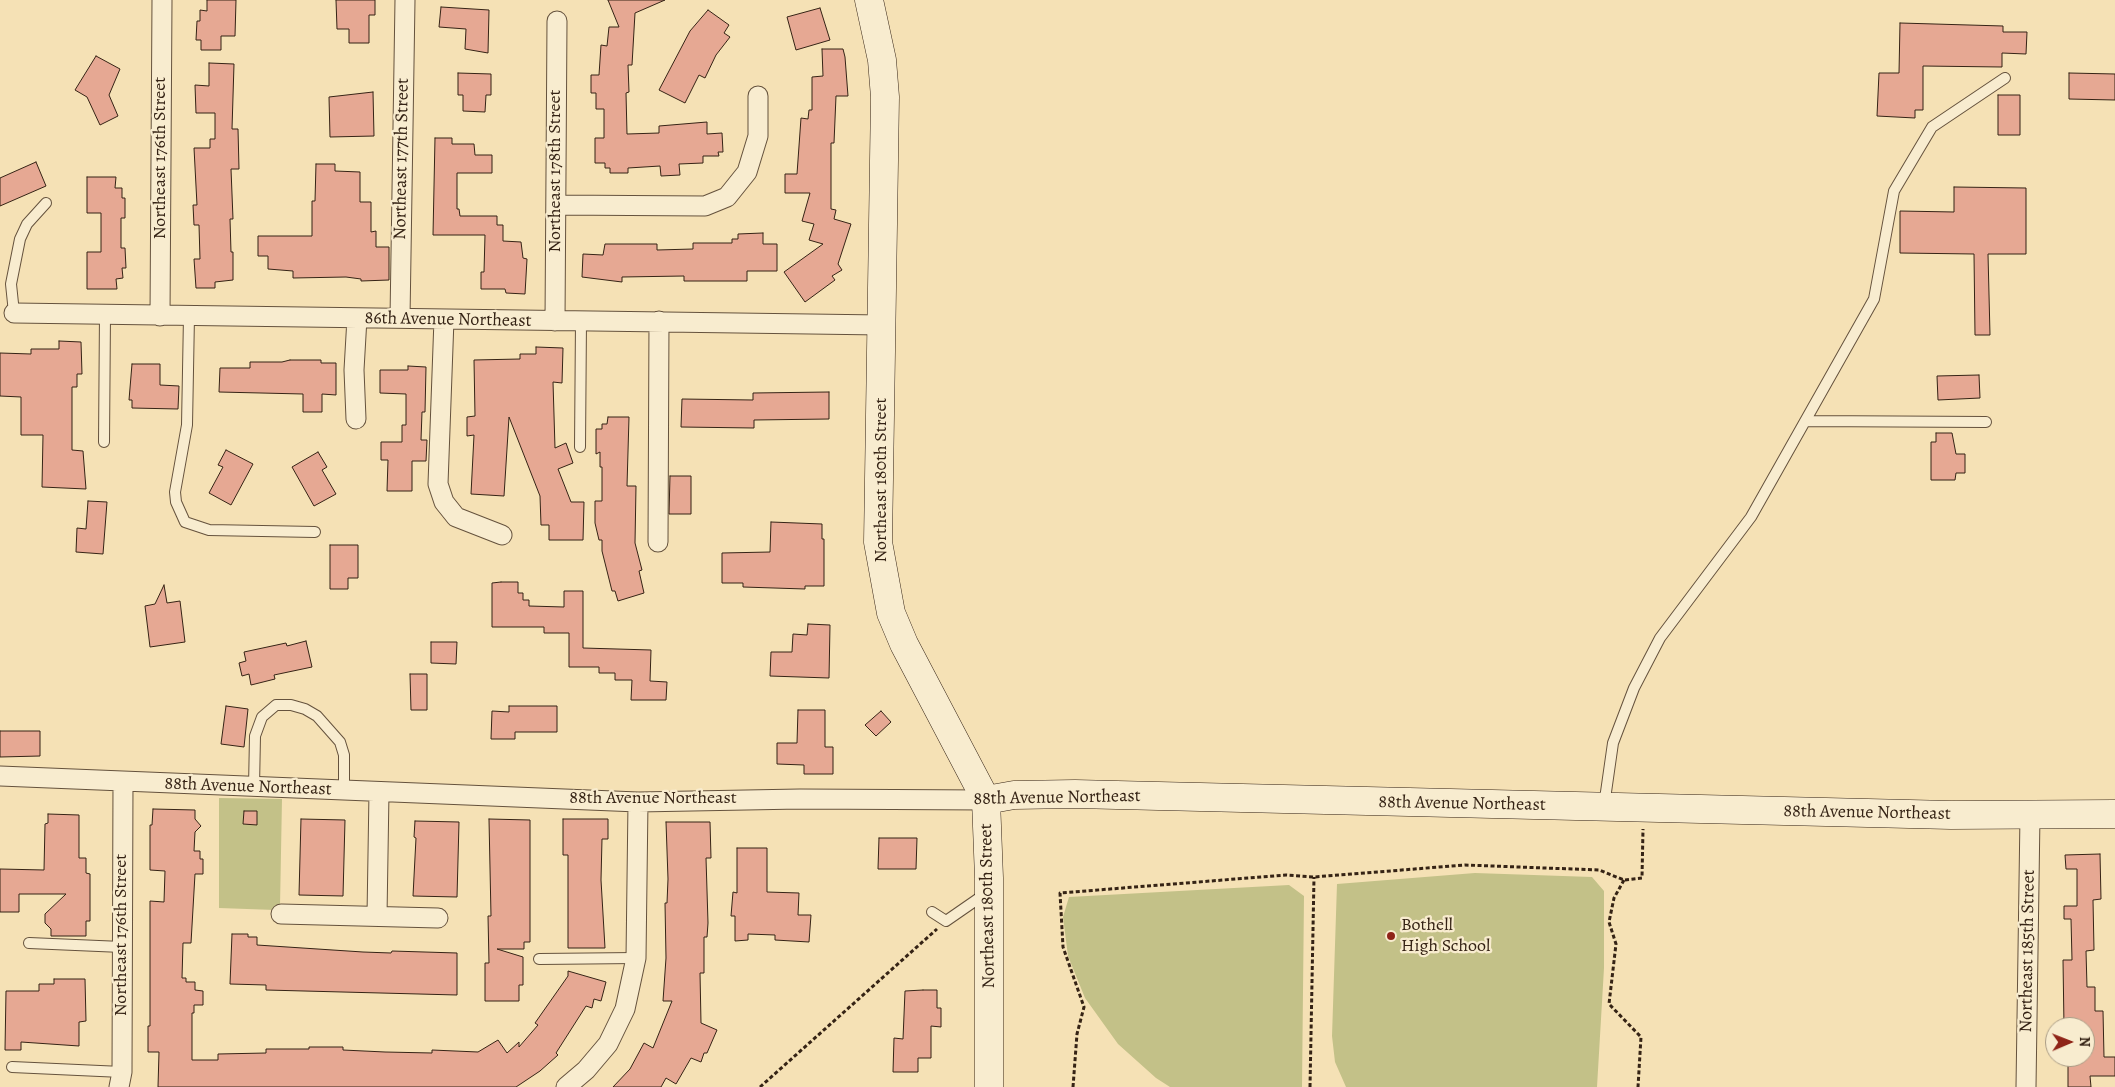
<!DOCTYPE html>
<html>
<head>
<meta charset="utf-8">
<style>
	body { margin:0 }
	#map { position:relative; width:2115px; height:1087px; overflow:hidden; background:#f5e1b5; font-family:Alegreya,serif }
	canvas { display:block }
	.north { position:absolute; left:2045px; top:1017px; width:50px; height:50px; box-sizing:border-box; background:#f8eccf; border:1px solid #aa9c85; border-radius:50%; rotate:89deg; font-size:14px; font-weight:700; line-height:20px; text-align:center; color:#352315 }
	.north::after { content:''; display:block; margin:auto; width:18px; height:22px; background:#8f2418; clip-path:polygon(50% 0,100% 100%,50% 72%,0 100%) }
</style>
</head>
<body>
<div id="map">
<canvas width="2115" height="1087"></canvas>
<div class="north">N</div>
</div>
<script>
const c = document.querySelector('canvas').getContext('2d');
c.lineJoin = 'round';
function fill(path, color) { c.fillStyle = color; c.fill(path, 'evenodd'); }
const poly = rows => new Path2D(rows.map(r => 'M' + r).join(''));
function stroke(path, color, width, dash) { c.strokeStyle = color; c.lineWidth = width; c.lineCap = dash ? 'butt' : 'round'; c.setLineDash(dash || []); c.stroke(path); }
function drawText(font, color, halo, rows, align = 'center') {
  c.font = font + ' Alegreya,serif'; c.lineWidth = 4.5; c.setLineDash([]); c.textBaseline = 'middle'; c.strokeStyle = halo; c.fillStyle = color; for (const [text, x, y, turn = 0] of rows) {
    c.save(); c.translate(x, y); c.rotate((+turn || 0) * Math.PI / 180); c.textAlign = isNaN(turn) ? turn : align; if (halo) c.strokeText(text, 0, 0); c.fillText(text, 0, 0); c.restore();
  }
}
fill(poly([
	[219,798,282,799,280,906,275,910,219,908],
	[1475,873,1592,877,1604,891,1604,968,1597,1087,1346,1087,1335,1062,1332,1036,1337,884],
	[1289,885,1304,896,1302,1087,1170,1087,1156,1078,1118,1044,1085,998,1068,956,1063,917,1069,897]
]), '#c3c188');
const building = poly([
	[207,0,236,0,235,36,221,36,221,50,201,50,201,40,196,40,197,21,200,21,200,10,207,11,207,0],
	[336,0,375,0,375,15,369,15,369,43,349,43,349,29,337,29,336,0],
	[608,0,665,0,635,13,632,65,628,65,629,92,626,93,627,134,659,133,659,126,707,122,707,134,722,133,723,152,718,152,719,156,703,156,703,163,679,164,680,175,661,176,660,166,628,168,628,173,610,173,610,168,605,168,605,163,595,163,595,138,604,138,604,109,596,109,596,93,591,93,591,75,599,75,601,45,607,46,609,27,619,27,608,0],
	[441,7,489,10,488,53,465,49,466,29,439,27,441,7],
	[820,8,830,40,796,50,787,17,820,8],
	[708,10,729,25,724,33,730,37,716,55,705,78,699,75,685,103,659,90,690,31,708,10],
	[1900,23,2003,26,2003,32,2027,32,2026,54,2002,53,2002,67,1923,66,1923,110,1915,110,1915,118,1877,116,1879,73,1899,73,1900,23],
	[822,49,843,49,845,57,848,96,836,96,834,143,831,143,831,209,836,210,834,219,851,224,838,264,842,270,832,276,835,280,805,302,784,272,823,244,809,240,814,224,802,221,810,193,785,193,785,174,797,174,801,118,808,119,809,110,812,110,812,77,823,76,822,49],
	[96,56,120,69,109,95,118,116,100,125,87,97,75,90,96,56],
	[209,63,234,64,232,129,238,129,239,169,231,169,233,219,230,219,231,252,233,252,233,280,215,282,215,288,196,288,194,259,200,259,199,225,194,225,193,205,197,205,194,148,210,148,210,139,215,139,215,113,196,113,195,85,209,86,209,63],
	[458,73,491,74,491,95,486,95,485,112,463,111,463,95,458,95,458,73],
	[2069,73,2115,74,2115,100,2069,99,2069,73],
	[373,92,374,136,330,137,329,97,373,92],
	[1998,95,2020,95,2020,135,1998,135,1998,95],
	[435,138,452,138,452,144,474,144,475,155,492,155,492,173,457,173,457,209,459,209,460,216,497,216,497,225,503,225,503,241,521,242,523,258,527,259,525,294,506,293,505,289,481,289,481,272,484,272,485,235,433,235,435,138],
	[36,162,46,186,0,206,0,178,36,162],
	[316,164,335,164,335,171,360,172,360,202,371,202,371,232,376,231,376,247,389,247,389,280,361,281,361,279,346,277,293,278,293,271,268,269,268,256,258,256,258,236,312,236,312,201,315,201,316,164],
	[87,177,116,177,115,188,122,188,122,198,125,198,125,218,121,218,121,248,125,248,126,268,122,268,123,278,116,279,117,289,87,289,87,252,101,252,101,213,87,213,87,177],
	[1954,187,2026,188,2026,254,1988,254,1990,335,1975,335,1974,254,1900,253,1900,211,1954,212,1954,187],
	[763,233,763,244,777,244,777,271,747,271,747,281,684,281,684,276,622,277,622,282,582,277,583,254,603,255,605,244,657,244,657,250,693,249,693,243,732,243,732,239,738,239,738,234,763,233],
	[59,341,81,342,82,374,77,374,77,387,72,387,72,450,83,451,86,489,42,487,43,435,21,435,21,397,0,396,0,353,31,354,31,349,59,349,59,341],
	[536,347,563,348,562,383,553,382,555,448,566,443,573,463,558,469,571,502,584,502,583,540,549,540,549,525,541,525,540,496,509,417,504,496,471,494,474,435,467,436,467,417,475,416,474,360,520,359,520,354,536,354,536,347],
	[290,360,321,360,321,363,336,363,336,395,322,394,322,412,303,412,303,394,219,392,220,368,250,368,250,362,282,362,290,360],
	[132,364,160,364,160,385,179,386,178,409,132,408,132,400,129,400,132,364],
	[408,366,426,367,425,412,422,412,421,440,427,440,426,461,412,461,412,491,387,491,388,460,381,460,381,442,402,442,402,425,406,425,406,394,380,393,380,370,408,370,408,366],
	[1979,375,1980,398,1938,400,1937,376,1979,375],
	[829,392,829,419,754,420,754,428,681,427,682,399,753,400,753,393,829,392],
	[608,417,629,417,627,486,636,486,635,543,642,570,639,571,644,593,618,601,615,591,612,591,602,551,602,540,599,540,595,523,595,501,602,501,602,467,600,467,600,452,596,454,596,429,602,429,602,424,607,424,608,417],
	[1936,433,1952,433,1956,454,1965,454,1965,473,1956,473,1955,480,1931,480,1931,442,1936,442,1936,433],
	[226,450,253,464,231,505,209,493,223,467,218,465,226,450],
	[318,452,327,467,322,470,336,494,314,506,292,467,318,452],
	[670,476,691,476,691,514,669,514,670,476],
	[88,501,107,502,103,554,76,552,77,528,86,529,88,501],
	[771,522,822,524,822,539,824,539,824,586,805,586,805,589,743,587,743,583,722,583,722,553,770,552,771,522],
	[330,545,358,545,358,578,348,578,348,589,330,589,330,545],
	[501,582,518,582,518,593,523,593,523,600,529,600,529,606,564,607,564,591,583,591,583,648,651,650,650,681,667,682,666,700,631,700,632,680,615,680,615,673,599,673,599,667,569,667,569,633,544,633,544,627,492,627,492,583,501,582],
	[164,585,167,603,180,601,185,642,150,647,145,606,155,604,164,585],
	[808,624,830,625,829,678,770,676,771,652,792,652,793,634,807,635,808,624],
	[306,641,312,667,274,675,275,679,251,685,249,674,242,676,239,663,246,661,244,652,286,643,287,646,306,641],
	[431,642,457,642,456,664,431,663,431,642],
	[410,674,427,674,427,710,411,710,410,674],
	[226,706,248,709,244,747,221,744,226,706],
	[509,706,557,706,557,732,515,732,515,739,491,739,492,711,509,712,509,706],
	[798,710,825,710,825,747,833,747,833,774,804,774,804,765,777,764,777,743,797,743,798,710],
	[881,711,891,722,876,736,865,725,881,711],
	[0,731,40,731,40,756,0,757,0,731],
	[153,809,195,810,195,819,201,826,195,832,194,851,200,851,200,859,203,859,203,874,195,874,191,943,183,943,182,978,186,978,186,982,195,982,195,990,203,991,203,1005,194,1005,194,1013,192,1013,192,1060,218,1060,218,1054,266,1053,266,1049,309,1049,309,1047,343,1047,343,1050,385,1052,432,1053,432,1050,478,1052,498,1040,507,1053,519,1042,519,1047,538,1025,535,1023,568,976,568,971,606,982,601,1001,594,999,592,1008,586,1006,556,1053,558,1055,540,1071,516,1087,158,1087,159,1052,148,1052,148,1026,150,1026,150,901,164,902,165,871,150,870,150,825,152,825,153,809],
	[244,811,257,811,257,825,243,824,244,811],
	[48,814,79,815,79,858,86,858,86,873,90,874,90,921,86,921,86,936,51,936,51,929,45,923,45,914,66,894,19,894,19,912,0,912,0,869,44,870,45,824,48,823,48,814],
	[301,819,345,820,343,896,299,895,301,819],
	[489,819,530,820,530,942,524,942,524,949,497,949,523,957,523,985,519,985,519,1001,485,1001,485,963,489,963,488,916,491,916,489,819],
	[563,819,608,819,608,839,602,839,601,880,605,948,568,948,568,855,563,855,563,819],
	[415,821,459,822,457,897,413,896,416,838,414,837,415,821],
	[666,822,710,822,711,858,706,858,708,923,707,937,704,937,704,973,700,973,701,1023,717,1030,707,1053,704,1053,701,1062,691,1058,676,1084,666,1078,661,1087,613,1087,630,1069,644,1043,653,1048,672,1001,663,1001,666,958,665,903,667,903,668,879,666,822],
	[879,838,917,838,916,869,878,869,879,838],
	[737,848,767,848,767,892,799,893,798,915,811,915,809,942,775,940,775,935,748,934,748,940,735,941,735,916,731,916,733,892,737,893,737,848],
	[2100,854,2101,899,2093,900,2094,950,2086,951,2087,987,2095,987,2095,1011,2103,1011,2104,1057,2115,1057,2115,1076,2090,1076,2091,1087,2068,1087,2068,1065,2071,1065,2071,1057,2085,1057,2085,1027,2064,1027,2063,960,2072,960,2071,919,2064,919,2064,906,2077,906,2077,869,2066,869,2065,855,2100,854],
	[232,934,248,934,248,937,257,937,257,945,363,952,391,953,392,951,457,953,457,995,266,990,266,985,230,984,232,934],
	[54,979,85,979,86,1021,79,1022,79,1046,21,1042,21,1050,5,1050,6,991,39,991,39,984,54,984,54,979],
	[923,990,937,990,937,1008,941,1008,941,1027,931,1026,931,1058,918,1058,918,1072,893,1072,894,1038,903,1039,905,991,923,990]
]);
fill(building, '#e6a893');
stroke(building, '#352315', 1);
const lane = poly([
	[14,313,11,284,20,239,27,224,46,203],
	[189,316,187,425,175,492,176,502,185,522,209,530,315,532],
	[1806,421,1986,422],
	[104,442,105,314],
	[580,447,581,321],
	[254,787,255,736,262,717,276,705,291,705,305,709,317,716,340,742,344,755,344,791],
	[1604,806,1613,743,1634,688,1660,638,1751,517,1874,299,1894,191,1932,127,2005,78],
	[932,912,946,921,985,894],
	[29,943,122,947],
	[539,959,636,958],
	[12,1067,122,1072]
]);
const street = poly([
	[556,205,705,206,727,197,747,172,758,136,758,96],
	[14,313,882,325],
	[160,316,162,0],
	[400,318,405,0],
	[444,319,438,484,444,502,456,517,502,535],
	[555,321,557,21],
	[356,419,354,370,357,318],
	[658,542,659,321],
	[0,776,638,802,800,799,986,800],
	[281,914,438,918],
	[377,916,379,792],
	[119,1087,122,1072,123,782],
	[566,1087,586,1070,608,1044,625,1009,636,958,638,802],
	[2026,1087,2030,815]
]);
const secondary = poly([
	[869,0,882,60,885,97,878,542,891,613,904,644,986,800,989,878,989,1087],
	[986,800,1014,795,1075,794,1951,815,2115,814]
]);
stroke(lane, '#65523d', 12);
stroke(street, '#65523d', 21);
stroke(secondary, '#352315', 29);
stroke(poly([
	[1624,880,1614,898,1609,922,1616,944,1609,1004,1641,1037,1638,1087],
	[760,1087,937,929],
	[1073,1087,1077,1034,1084,1007,1063,947,1060,893,1286,875,1314,877,1465,865,1599,870,1624,880,1642,878,1643,829],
	[1310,1087,1314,877]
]), '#352315', 3, [4, 2.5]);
stroke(lane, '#f8eccf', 10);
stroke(street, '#f8eccf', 19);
stroke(secondary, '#f8eccf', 28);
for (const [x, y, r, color] of [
	[1391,936,5,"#8f2418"]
]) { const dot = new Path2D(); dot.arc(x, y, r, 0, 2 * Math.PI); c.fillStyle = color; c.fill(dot); stroke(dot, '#f8eccf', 2); }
drawText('18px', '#352315', '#f8eccf', [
	["Northeast 176th Street",161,158,-90],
	["Northeast 177th Street",402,159,-89],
	["Northeast 178th Street",556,171,-90],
	["86th Avenue Northeast",448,320,1],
	["Northeast 180th Street",882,480,-90],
	["88th Avenue Northeast",248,787,2],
	["88th Avenue Northeast",1057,798,-1],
	["88th Avenue Northeast",653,799],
	["88th Avenue Northeast",1462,804,1],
	["88th Avenue Northeast",1867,813,1],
	["Northeast 180th Street",988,906,-91],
	["Northeast 176th Street",122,935,-90],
	["Northeast 185th Street",2028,951,-89]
]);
drawText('18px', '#352315', '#f8eccf', [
	["Bothell",1401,926],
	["High School",1401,947]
], 'left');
</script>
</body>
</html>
